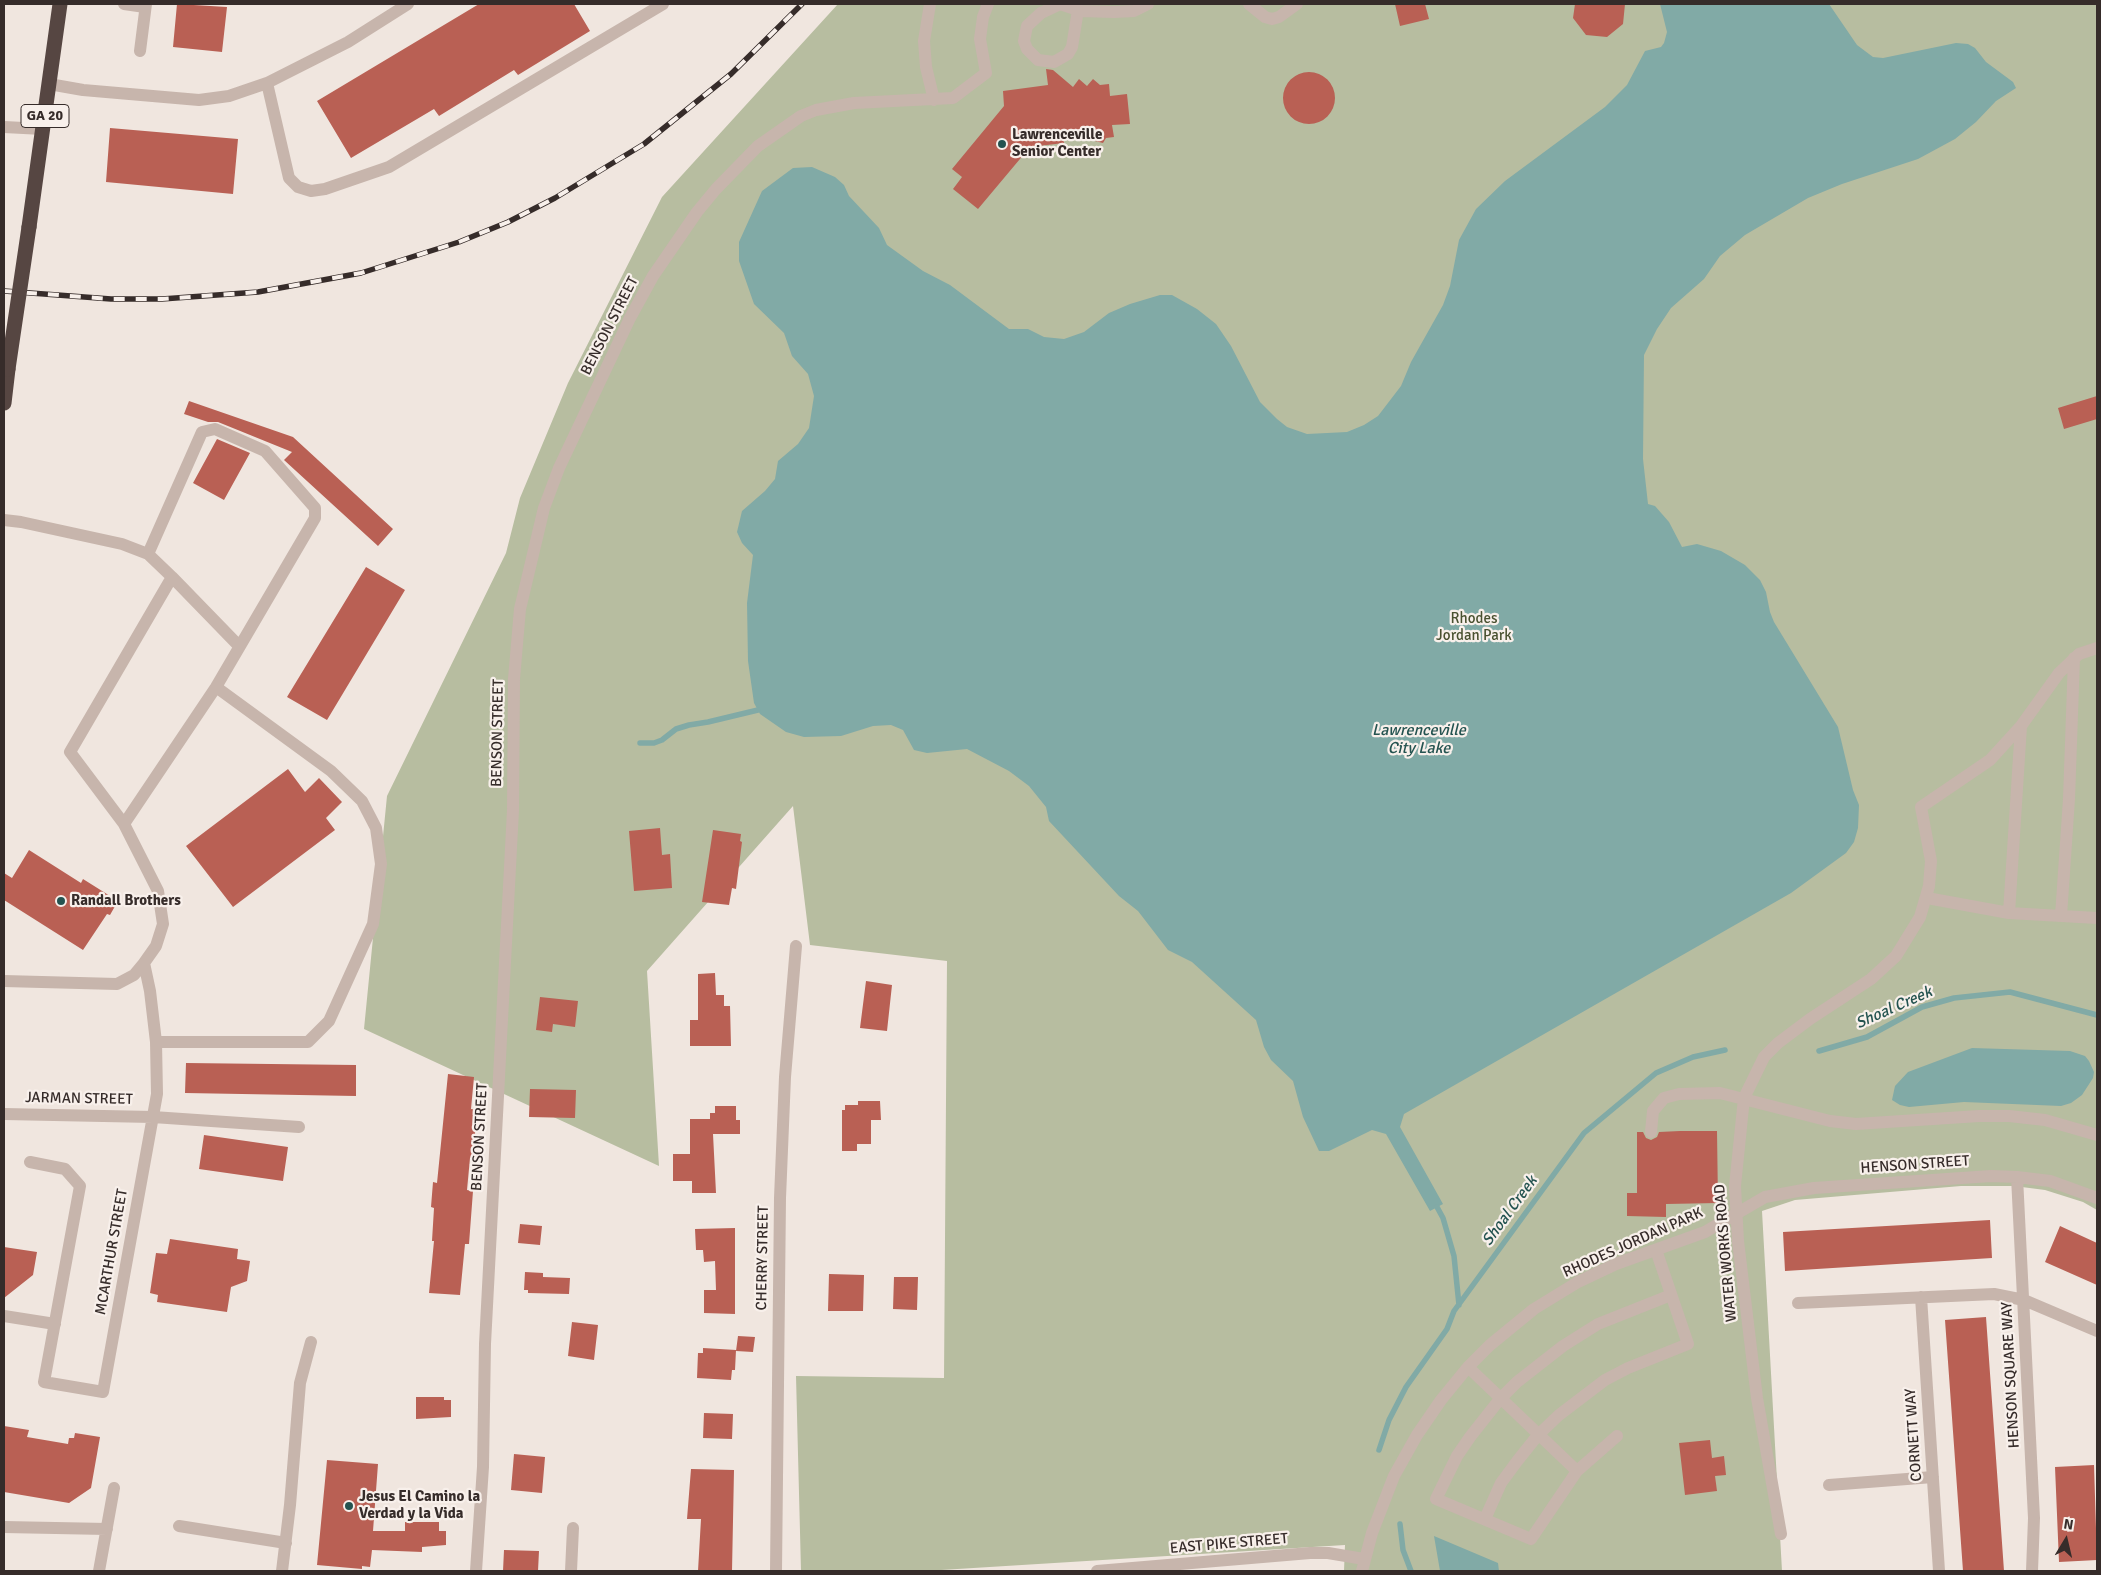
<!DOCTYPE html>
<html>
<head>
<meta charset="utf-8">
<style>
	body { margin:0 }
	#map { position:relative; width:2101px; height:1575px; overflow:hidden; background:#f0e6df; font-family:Signika,sans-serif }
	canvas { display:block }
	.frame { position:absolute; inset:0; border:5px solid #362c2a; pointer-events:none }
	.north { position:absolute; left:2041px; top:1515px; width:50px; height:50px; -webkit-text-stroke:4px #f8f0eb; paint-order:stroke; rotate:9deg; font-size:14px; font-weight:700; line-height:20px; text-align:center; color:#362c2a }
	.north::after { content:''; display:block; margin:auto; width:18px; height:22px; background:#362c2a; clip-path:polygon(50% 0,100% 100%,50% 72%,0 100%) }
</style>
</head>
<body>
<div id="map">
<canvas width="2101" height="1575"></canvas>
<div class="frame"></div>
<div class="north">N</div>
</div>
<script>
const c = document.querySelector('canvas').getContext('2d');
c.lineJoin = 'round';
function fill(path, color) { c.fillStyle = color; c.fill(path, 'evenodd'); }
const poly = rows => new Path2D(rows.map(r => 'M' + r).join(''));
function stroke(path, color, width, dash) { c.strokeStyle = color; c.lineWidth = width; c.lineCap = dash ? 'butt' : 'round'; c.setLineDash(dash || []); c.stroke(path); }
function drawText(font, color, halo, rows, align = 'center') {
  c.font = font + ' Signika,sans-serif'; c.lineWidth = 4.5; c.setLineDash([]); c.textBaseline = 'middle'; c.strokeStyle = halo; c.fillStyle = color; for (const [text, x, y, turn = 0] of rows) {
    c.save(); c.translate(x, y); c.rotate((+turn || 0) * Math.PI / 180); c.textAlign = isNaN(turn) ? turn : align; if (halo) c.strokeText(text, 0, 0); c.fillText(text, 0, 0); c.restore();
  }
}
fill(poly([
	[838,4,2097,4,2097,1210,2083,1202,2045,1190,2014,1186,1961,1186,1795,1200,1762,1211,1782,1571,1344,1571,1345,1545,925,1571,801,1571,796,1376,944,1378,947,961,810,945,793,806,647,971,659,1166,364,1029,387,796,506,553,520,498,568,383,662,197]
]), '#b7bda0');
fill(poly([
	[1660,4,1829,4,1857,45,1873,57,1883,58,1956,43,1968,44,1975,48,1986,62,2013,82,2016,88,1996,101,1976,122,1955,139,1918,159,1842,184,1808,198,1745,235,1720,256,1704,279,1671,308,1657,329,1644,355,1643,459,1648,504,1655,506,1669,522,1682,547,1697,544,1721,551,1745,565,1760,580,1766,592,1770,612,1774,622,1838,727,1853,790,1859,805,1858,828,1854,842,1846,853,1791,893,1404,1114,1400,1127,1443,1204,1430,1211,1386,1134,1372,1130,1329,1151,1319,1151,1303,1117,1293,1081,1271,1060,1264,1047,1256,1020,1192,962,1168,950,1138,911,1119,896,1049,821,1046,807,1029,786,1009,771,967,749,927,753,914,750,903,730,891,725,873,726,841,736,804,737,786,732,760,714,754,703,748,661,747,603,753,555,742,543,737,532,742,511,765,491,775,479,778,461,798,444,809,428,814,396,808,374,792,356,784,333,754,304,739,261,739,242,762,191,793,168,812,167,835,177,844,185,849,196,879,228,887,245,923,271,950,285,1009,329,1028,329,1044,337,1064,339,1084,332,1109,313,1130,304,1160,295,1172,295,1197,309,1216,324,1231,346,1260,402,1277,419,1287,427,1307,434,1347,432,1364,425,1378,416,1401,386,1411,362,1443,305,1450,286,1459,240,1476,209,1505,181,1605,107,1627,85,1645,51,1661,47,1664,43,1667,32],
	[1972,1048,2070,1051,2085,1056,2089,1061,2094,1072,2093,1078,2082,1095,2071,1103,2061,1106,1964,1102,1909,1107,1900,1105,1892,1100,1895,1086,1908,1072],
	[1434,1536,1498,1563,1499,1571,1440,1571]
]), '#81aaa6');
stroke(poly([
	[640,743,654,743,662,740,676,729,689,725,708,722,758,710],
	[1819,1051,1867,1037,1922,1007,1954,998,2010,992,2097,1015],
	[1437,1207,1443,1218,1454,1256,1459,1305],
	[1379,1450,1389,1420,1406,1387,1447,1329,1454,1311,1584,1133,1656,1073,1693,1057,1725,1050],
	[1400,1524,1403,1550,1411,1571]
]), '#81aaa6', 5.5);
fill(poly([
	[177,4,227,7,222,52,173,47],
	[479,4,574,4,590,31,518,75,514,70,439,116,434,109,351,158,317,101],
	[1395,4,1425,4,1429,19,1400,26],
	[1575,4,1625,4,1623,24,1607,37,1586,35,1573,18],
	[1046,69,1053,70,1073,87,1079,79,1087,86,1093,79,1100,85,1109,84,1110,96,1127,94,1130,124,1112,125,1114,137,1106,138,1103,143,1063,133,1064,143,1030,147,978,209,953,189,962,177,952,169,1004,106,1003,91,1048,85],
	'1283 98a26 26 0 1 1 52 0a26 26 0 1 1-52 0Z',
	[110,128,238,139,233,194,106,182],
	[2097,396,2097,419,2064,429,2058,408],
	[189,401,293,437,393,529,378,546,284,460,292,452,218,422,208,422,184,414],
	[217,439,250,453,224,500,193,483],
	[366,567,405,590,327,720,287,697],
	[288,769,305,792,319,778,342,802,326,818,335,830,233,907,186,846],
	[660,828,662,855,670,854,672,888,634,891,629,831],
	[713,830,741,834,740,841,742,842,736,889,732,888,729,905,702,902],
	[29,850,81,883,83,879,118,901,110,915,107,914,83,950,4,900,4,873,12,878],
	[715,973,716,995,724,995,724,1006,730,1006,731,1046,690,1046,690,1020,698,1020,698,974],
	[866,981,892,985,887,1031,860,1028],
	[540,997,578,1001,575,1027,553,1024,552,1032,536,1030],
	[186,1063,356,1065,356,1096,185,1093],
	[448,1074,474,1077,471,1109,478,1110,472,1158,470,1158,467,1190,473,1191,469,1244,465,1244,460,1295,429,1293,434,1241,432,1241,434,1208,431,1207,433,1182,437,1183],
	[530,1089,576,1090,575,1118,529,1117],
	[858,1101,880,1101,881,1120,871,1120,871,1144,857,1144,857,1151,842,1151,842,1110,845,1110,845,1105,858,1105],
	[715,1106,736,1106,736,1120,740,1120,740,1134,713,1134,716,1193,692,1193,692,1181,673,1181,673,1154,690,1154,690,1119,710,1119,710,1113,715,1113],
	[1680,1131,1717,1131,1718,1203,1666,1204,1666,1217,1627,1216,1627,1193,1637,1193,1637,1132,1643,1132,1646,1138,1651,1140,1657,1137,1659,1132],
	[204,1135,288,1147,283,1181,199,1169],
	[1990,1220,1992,1258,1785,1271,1783,1232],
	[520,1224,542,1226,540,1245,518,1243],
	[2060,1226,2097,1243,2097,1285,2045,1262],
	[735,1228,735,1314,704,1313,704,1290,716,1290,715,1261,704,1262,703,1250,696,1250,695,1229],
	[170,1239,238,1249,237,1259,250,1261,247,1281,231,1287,227,1312,157,1302,158,1295,150,1293,156,1253,167,1254],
	[4,1247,37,1252,33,1275,4,1298],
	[525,1272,543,1273,543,1277,570,1278,569,1294,528,1293,528,1290,524,1290],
	[829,1274,864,1275,863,1311,828,1311],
	[894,1277,918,1277,917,1310,893,1309],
	[1986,1317,2004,1571,1963,1571,1945,1320],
	[572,1322,598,1325,594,1360,568,1356],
	[738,1336,755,1337,753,1352,736,1351],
	[703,1348,736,1350,735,1370,732,1370,731,1380,697,1378,698,1353,703,1353],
	[416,1397,444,1397,444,1400,451,1400,451,1417,416,1419],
	[704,1413,733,1414,732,1439,703,1438],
	[4,1426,29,1430,27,1437,68,1444,69,1438,74,1438,75,1433,100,1437,91,1488,69,1503,4,1492],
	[1710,1440,1712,1458,1724,1456,1726,1475,1715,1476,1717,1491,1685,1495,1679,1443],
	[514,1454,545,1457,542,1493,511,1490],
	[327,1460,378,1464,373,1531,405,1531,405,1522,439,1522,439,1531,446,1531,446,1545,422,1547,422,1552,372,1550,370,1567,362,1566,362,1569,317,1565],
	[2094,1465,2097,1560,2059,1562,2055,1467],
	[691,1469,734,1470,732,1571,698,1571,701,1519,687,1519],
	[504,1550,539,1551,538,1571,503,1571]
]), '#b96054');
stroke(poly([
	[124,4,145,7],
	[930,4,924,41,926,67,934,100],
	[1060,4,1041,13,1027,26,1024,41,1027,49,1038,60,1054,62,1068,54,1072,47,1078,10],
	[1060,4,1081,11,1114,12,1134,11,1148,4],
	[1249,4,1265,17,1272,19,1279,17,1297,4],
	[140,51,146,4],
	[267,83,289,178,298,187,311,191,325,189,389,167,663,4],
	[49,84,83,90,199,100,229,96,267,83,348,42,408,4],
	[4,127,43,129],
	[4,520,21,522,122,544,148,554,172,577,70,752,124,824,158,891,163,924,156,946,144,963,150,991,156,1042,157,1094,103,1392,44,1382,80,1186,65,1169,30,1162],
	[172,577,239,646],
	[124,824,216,687,315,518,315,508,265,451,215,429,202,432,148,554],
	[1927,898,2009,913,2097,918],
	[2009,913,2021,726,2059,673,2079,654,2097,648],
	[2061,916,2069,799,2074,658],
	[4,981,117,984,134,975,144,963],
	[156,1042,308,1042,329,1021,373,924,381,864,376,828,362,801,331,771,216,687],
	[4,1114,153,1117,299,1127],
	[1651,1132,1653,1111,1664,1098,1679,1094,1720,1093,1830,1121,1856,1124,1979,1116,2009,1116,2045,1120,2097,1135],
	[2017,1177,2034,1518,2032,1571],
	[1921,1297,1939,1571],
	[1798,1303,1994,1294,2024,1300,2097,1331],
	[4,1316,55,1324],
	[1468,1367,1577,1471],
	[1617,1436,1577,1471,1531,1539,1436,1499,1457,1456,1470,1437,1500,1399,1517,1382,1563,1346,1598,1324,1671,1295],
	[1829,1485,1933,1477],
	[1485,1519,1501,1483,1518,1460,1538,1435,1559,1415,1605,1380,1628,1368,1688,1344,1656,1250],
	[179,1526,286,1543],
	[4,1527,107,1529],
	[1781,1534,1757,1398,1738,1241,1735,1186,1744,1098,1764,1057,1778,1043,1810,1019,1871,979,1896,956,1920,917,1929,886,1931,861,1921,807,1990,760,2021,726],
	[99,1571,114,1488],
	[282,1571,290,1505,300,1383,311,1342],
	[476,1571,483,1467,485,1344,513,810,514,679,520,609,544,508,559,468,630,318,653,276,697,212,716,189,758,146,801,116,816,110,854,103,953,98,986,73,980,39,983,17,988,4],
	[571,1571,573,1528],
	[776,1571,780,1198,785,1077,796,946],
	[1097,1571,1310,1553,1328,1553,1364,1559],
	[1362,1571,1372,1533,1394,1476,1417,1435,1441,1400,1468,1367,1490,1345,1534,1309,1578,1282,1616,1264,1705,1232,1765,1197,1814,1188,1991,1176,2017,1177,2050,1181,2097,1198]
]), '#c7b5ac', 12);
stroke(poly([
	[29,227,60,4],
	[4,403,8,369]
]), '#564642', 15);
const rail = poly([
	[4,291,111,299,162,299,258,292,361,273,459,242,508,222,555,198,644,144,731,74,802,4]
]);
stroke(rail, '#362c2a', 5.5);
stroke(rail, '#f8f0eb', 4, [11]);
stroke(poly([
	[8,369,29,227]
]), '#564642', 15);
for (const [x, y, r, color] of [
	[1002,144,5,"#245350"],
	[61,901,5,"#245350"],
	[349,1506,5,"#245350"]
]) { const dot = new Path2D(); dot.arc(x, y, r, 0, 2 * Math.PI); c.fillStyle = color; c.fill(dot); stroke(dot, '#f8f0eb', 2); }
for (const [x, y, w] of [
	[45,116,48]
]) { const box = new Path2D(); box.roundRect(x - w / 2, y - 11.5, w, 23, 4); c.fillStyle = '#f8f0eb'; c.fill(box); stroke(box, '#362c2a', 1); }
drawText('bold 14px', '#362c2a', null, [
	["GA 20",45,116]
]);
drawText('bold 15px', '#362c2a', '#f8f0eb', [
	["Lawrenceville",1012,135],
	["Senior Center",1012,152],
	["Randall Brothers",71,901],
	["Jesus El Camino la",359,1497],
	["Verdad y la Vida",359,1514]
], 'left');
drawText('15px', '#362c2a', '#f8f0eb', [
	["BENSON STREET",610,326,-63],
	["BENSON STREET",498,733,-89],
	["JARMAN STREET",79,1099,1],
	["BENSON STREET",480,1137,-87],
	["HENSON STREET",1915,1165,-4],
	["RHODES JORDAN PARK",1633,1243,-24],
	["MCARTHUR STREET",112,1252,-80],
	["WATER WORKS ROAD",1726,1253,-95],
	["CHERRY STREET",763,1258,-89],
	["HENSON SQUARE WAY",2011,1375,-93],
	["CORNETT WAY",1914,1435,-94],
	["EAST PIKE STREET",1229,1544,-5]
]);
drawText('15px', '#495130', '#f8f0eb', [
	["Rhodes",1474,619],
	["Jordan Park",1474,636]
]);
drawText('italic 16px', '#245350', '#f8f0eb', [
	["Lawrenceville",1419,731],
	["City Lake",1419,749],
	["Shoal Creek",1894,1008,-24],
	["Shoal Creek",1510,1211,-54]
]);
</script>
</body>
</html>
